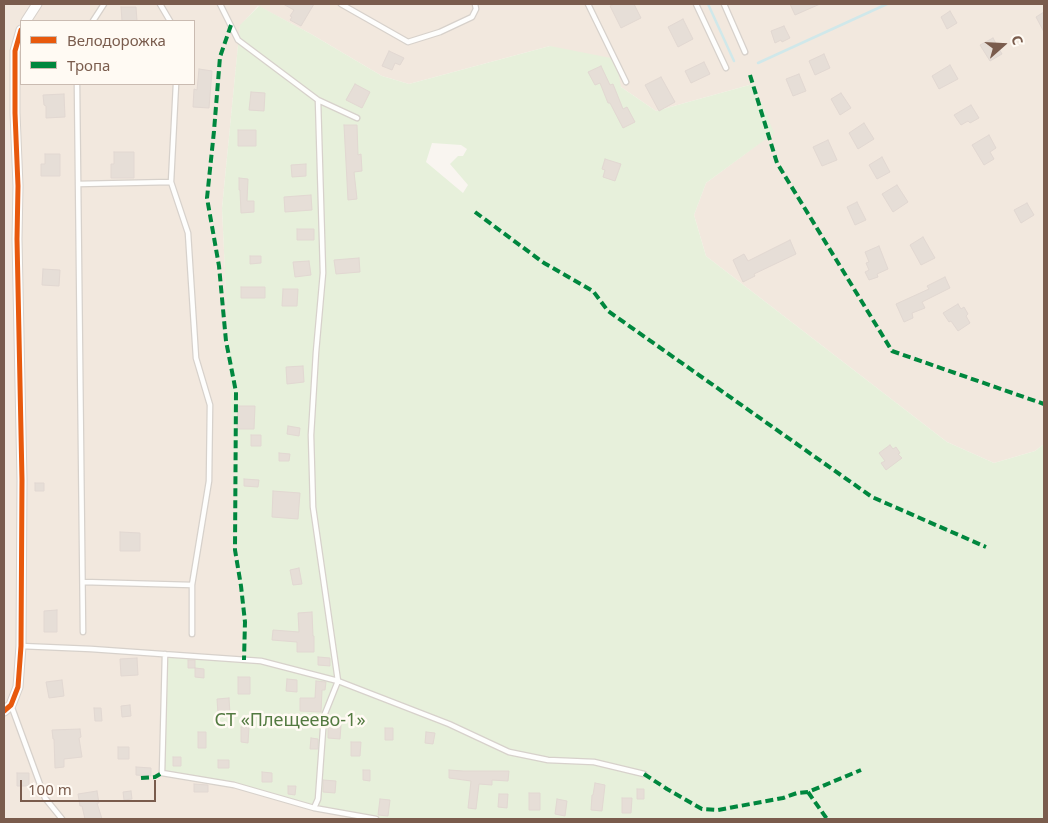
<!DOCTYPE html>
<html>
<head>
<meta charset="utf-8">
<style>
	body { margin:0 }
	#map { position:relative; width:1048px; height:823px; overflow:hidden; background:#f9f5f0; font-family:"Noto Sans",sans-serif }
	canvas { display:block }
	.frame { position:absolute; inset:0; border:5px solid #7a5c4d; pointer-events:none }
	.legend { position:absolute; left:20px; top:20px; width:175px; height:65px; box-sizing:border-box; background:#fffaf3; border:1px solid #cabbb1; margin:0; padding:6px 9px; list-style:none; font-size:15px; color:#7a5c4d }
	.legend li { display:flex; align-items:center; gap:10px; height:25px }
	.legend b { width:25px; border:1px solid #cabbb1 }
	.north { position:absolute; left:978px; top:20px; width:50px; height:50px; -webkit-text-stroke:4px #fffaf3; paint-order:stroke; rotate:71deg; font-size:14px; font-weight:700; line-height:20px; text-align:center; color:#7a5c4d }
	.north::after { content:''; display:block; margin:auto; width:18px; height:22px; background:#7a5c4d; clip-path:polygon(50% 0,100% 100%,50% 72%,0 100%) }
	.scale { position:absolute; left:20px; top:780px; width:136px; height:22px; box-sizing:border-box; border:2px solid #7a5c4d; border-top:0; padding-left:6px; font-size:15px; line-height:18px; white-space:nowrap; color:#7a5c4d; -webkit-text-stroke:4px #fffaf3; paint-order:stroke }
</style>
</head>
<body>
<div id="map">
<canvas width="1048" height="823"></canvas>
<div class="frame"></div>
<ul class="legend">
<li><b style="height:6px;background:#e8590c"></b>Велодорожка</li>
<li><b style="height:6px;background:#00873e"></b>Тропа</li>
</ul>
<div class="north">С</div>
<div class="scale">100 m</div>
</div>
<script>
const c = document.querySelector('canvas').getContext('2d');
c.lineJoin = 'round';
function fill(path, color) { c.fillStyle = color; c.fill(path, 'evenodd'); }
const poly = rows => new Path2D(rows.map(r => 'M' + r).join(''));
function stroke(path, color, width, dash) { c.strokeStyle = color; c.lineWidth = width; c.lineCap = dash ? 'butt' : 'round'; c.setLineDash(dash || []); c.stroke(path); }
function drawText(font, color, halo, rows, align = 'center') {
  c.font = font + ' "Noto Sans",sans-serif'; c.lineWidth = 5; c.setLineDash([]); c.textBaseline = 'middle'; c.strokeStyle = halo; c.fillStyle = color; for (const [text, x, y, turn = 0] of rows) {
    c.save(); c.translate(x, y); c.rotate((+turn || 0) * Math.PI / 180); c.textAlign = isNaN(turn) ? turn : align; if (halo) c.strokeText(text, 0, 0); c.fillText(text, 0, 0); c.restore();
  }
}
fill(poly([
	[4,4,1044,4,1044,444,1035,451,994,463,947,442,706,256,694,215,706,183,773,133,753,84,656,111,621,87,550,46,409,84,382,76,311,34,258,6,240,26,222,208,244,660,234,785,376,819,4,819],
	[21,21,194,21,194,84,21,84]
]), '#f2e8de');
fill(poly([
	[259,6,311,34,382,76,409,84,550,46,616,59,621,87,656,111,753,84,763,106,774,133,706,183,694,215,706,256,947,442,994,463,1035,451,1044,444,1044,819,376,819,314,808,234,785,162,773,165,654,243,659,222,208,240,25],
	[432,143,461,145,467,149,463,156,458,156,450,164,468,185,463,193,426,162]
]), '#e7f0db');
stroke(poly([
	[708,4,734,61],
	[758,63,887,4]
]), '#d0e8ea', 2.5);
const building = poly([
	[283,4,314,4,301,26,290,20,292,17,290,16,294,10,283,4],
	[614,4,634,4,641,18,621,28,610,6,614,4],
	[790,4,820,4,795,15,790,4],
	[121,7,136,7,137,21,122,21,121,7],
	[950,11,957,23,947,29,941,17,950,11],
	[1044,12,1044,32,1036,17,1044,12],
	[683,19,693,39,678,47,668,27,683,19],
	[784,26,790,38,782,42,781,40,775,43,771,31,784,26],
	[993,38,1002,54,990,61,980,45,993,38],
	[389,51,404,58,400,65,395,63,392,70,382,66,389,51],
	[824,54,830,68,815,75,809,61,824,54],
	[704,62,710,74,691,83,685,71,704,62],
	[950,65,958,79,939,89,932,76,950,65],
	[601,66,610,85,613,84,623,109,627,107,635,122,623,128,610,103,608,103,600,83,595,85,588,72,601,66],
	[199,69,212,71,209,108,193,107,194,89,197,90,199,69],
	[799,74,806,91,793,96,786,79,799,74],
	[661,77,675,102,659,111,645,85,661,77],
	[355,84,370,92,362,108,346,100,355,84],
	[251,92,265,93,264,111,249,110,251,92],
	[841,93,851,108,840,115,831,99,841,93],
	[64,94,65,117,46,118,46,106,44,105,43,95,64,94],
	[971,105,979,118,970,123,968,121,961,125,954,115,971,105],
	[864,123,874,139,858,149,849,133,864,123],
	[344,125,357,125,358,155,361,154,362,171,354,172,357,199,348,200,344,125],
	[238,130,256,130,256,146,238,146,238,130],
	[989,135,996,148,990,152,994,159,984,165,972,145,989,135],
	[828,140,837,160,822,166,813,147,828,140],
	[114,152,134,152,134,178,111,178,111,164,114,164,114,152],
	[45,154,60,154,60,176,41,176,41,164,45,164,45,154],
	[882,157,890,172,877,179,869,165,882,157],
	[605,159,621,164,615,181,603,177,605,170,602,169,605,159],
	[306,164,306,176,292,177,291,165,306,164],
	[239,178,248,179,247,201,254,201,254,212,241,213,240,190,239,190,239,178],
	[897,185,908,202,893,212,882,194,897,185],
	[311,195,312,210,285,212,284,197,311,195],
	[857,202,866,220,855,225,847,207,857,202],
	[1027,203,1034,215,1021,223,1014,210,1027,203],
	[297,229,314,229,314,240,297,240,297,229],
	[923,237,935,258,921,265,910,245,923,237],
	[790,240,796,254,754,274,755,276,743,282,733,260,744,254,748,261,790,240],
	[879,246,888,269,877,274,878,277,869,280,865,272,869,270,866,263,869,262,865,252,879,246],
	[250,256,261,256,261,263,250,264,250,256],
	[359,258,360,272,336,274,334,260,359,258],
	[309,261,311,275,295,277,293,262,309,261],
	[43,269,60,270,59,286,42,285,43,269],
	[945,277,950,288,922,302,925,308,912,313,913,318,904,322,896,304,929,289,927,286,945,277],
	[241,287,265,287,265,298,241,298,241,287],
	[283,289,298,289,297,306,282,306,283,289],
	[958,304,961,309,964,307,968,314,966,316,970,323,958,331,951,321,949,322,943,313,958,304],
	[303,366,304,382,287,384,286,367,303,366],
	[238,406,255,406,254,429,237,429,238,406],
	[288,426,300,428,299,436,287,434,288,426],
	[251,435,261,435,261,446,251,446,251,435],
	[890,445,893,449,896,447,900,453,898,454,902,458,886,470,881,463,885,461,879,453,890,445],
	[279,453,290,454,289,461,279,461,279,453],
	[244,479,259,480,258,487,244,486,244,479],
	[35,483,44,483,44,491,35,491,35,483],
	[273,491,300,493,298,519,272,517,273,491],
	[120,532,140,533,140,551,120,551,120,532],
	[299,568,302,584,293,585,290,570,299,568],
	[57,610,57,632,44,632,44,611,57,610],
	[312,612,313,636,314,636,314,652,297,652,297,642,272,640,273,630,299,632,298,613,312,612],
	[318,657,330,658,330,666,318,665,318,657],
	[137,658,138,675,121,676,120,659,137,658],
	[188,660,195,660,195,668,188,668,188,660],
	[195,668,204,669,204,678,195,677,195,668],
	[238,677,250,677,250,694,238,694,238,677],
	[287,679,297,680,297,692,286,691,287,679],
	[62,680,64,696,49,698,46,682,62,680],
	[316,681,326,682,325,690,322,690,321,712,300,711,300,698,315,698,316,681],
	[229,698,230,714,218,714,217,699,229,698],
	[130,705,131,716,122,717,121,706,130,705],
	[94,708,101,708,102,721,95,721,94,708],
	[328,725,341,725,340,739,328,738,328,725],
	[241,727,249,727,248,743,241,742,241,727],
	[385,728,393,728,393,740,385,740,385,728],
	[80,729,81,737,79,738,82,757,64,759,64,767,55,768,54,739,53,739,52,730,80,729],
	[198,732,206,732,206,748,198,748,198,732],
	[426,732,435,733,433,744,425,743,426,732],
	[311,738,318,739,318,749,310,749,311,738],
	[351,742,361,742,360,756,351,756,351,742],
	[118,747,129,747,129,759,118,759,118,747],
	[173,757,181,757,181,766,173,766,173,757],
	[218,760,229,760,229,768,218,768,218,760],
	[136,767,151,768,151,776,136,775,136,767],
	[363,770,370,770,370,781,363,780,363,770],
	[449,770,463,771,509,771,508,781,492,780,492,785,479,784,476,809,468,808,471,781,449,778,449,770],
	[262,772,272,773,272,782,262,782,262,772],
	[17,773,29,773,29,786,17,786,17,773],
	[323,780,336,781,335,793,323,792,323,780],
	[595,783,605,785,602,811,591,810,592,795,593,795,595,783],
	[194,784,208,785,208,792,194,792,194,784],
	[288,786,296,786,295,795,288,794,288,786],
	[637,789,644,789,644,799,637,799,637,789],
	[97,791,99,803,97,803,102,819,85,819,82,806,80,806,78,794,97,791],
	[131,791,132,799,124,800,123,792,131,791],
	[529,793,540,793,540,810,529,810,529,793],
	[499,794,508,794,507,808,498,807,499,794],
	[622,798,632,798,631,813,622,813,622,798],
	[380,799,390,800,388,816,378,815,380,799],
	[557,799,567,801,565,816,555,814,557,799]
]);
fill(building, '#e6ded7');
stroke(building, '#e2d8d2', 1);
const service = poly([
	[160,4,170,21],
	[220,4,238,40,318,100,357,118],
	[341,4,408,42,440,32,472,17,476,9,475,4],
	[588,4,626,82],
	[696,4,726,68],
	[724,4,745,52],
	[93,21,104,4],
	[77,84,83,632],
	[78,184,171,182],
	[83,582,192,585,209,481,210,405,196,358,188,233,171,182,176,84],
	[192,634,192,585],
	[21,646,91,649,261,661,338,681,449,724,509,752,548,760,594,762,644,774],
	[165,654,162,773,234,785,314,808,376,819],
	[11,705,45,798,62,819],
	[314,808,318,799,324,716,338,681,313,507,311,435,316,352,323,273,318,100]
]);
const minor = poly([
	[26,21,37,4],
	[4,711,11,705,18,687,21,646,22,480,17,239,18,186,15,113,15,51,21,30]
]);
stroke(service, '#d7d1cb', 7);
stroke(minor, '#d7d1cb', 11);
stroke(service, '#fefefd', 4.5);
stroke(minor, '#fefefd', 9);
stroke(poly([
	[231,25,220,57,214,131,207,198,219,266,226,341,236,392,235,550,241,586,245,622,244,660],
	[750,75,777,163,892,351,1044,404],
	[475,212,544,263,593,291,608,311,872,497,986,547],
	[644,774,667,789,702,809,718,810,783,798,797,793,808,792,861,770],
	[141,778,155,777,162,773],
	[808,792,827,819]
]), '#00873e', 4, [8, 4]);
stroke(poly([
	[4,711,11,705,18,687,21,646,22,480,17,239,18,186,15,113,15,51,21,30]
]), '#e8590c', 5);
drawText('18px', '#537a41', '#fffaf3', [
	["СТ «Плещеево-1»",290,721]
]);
</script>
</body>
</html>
